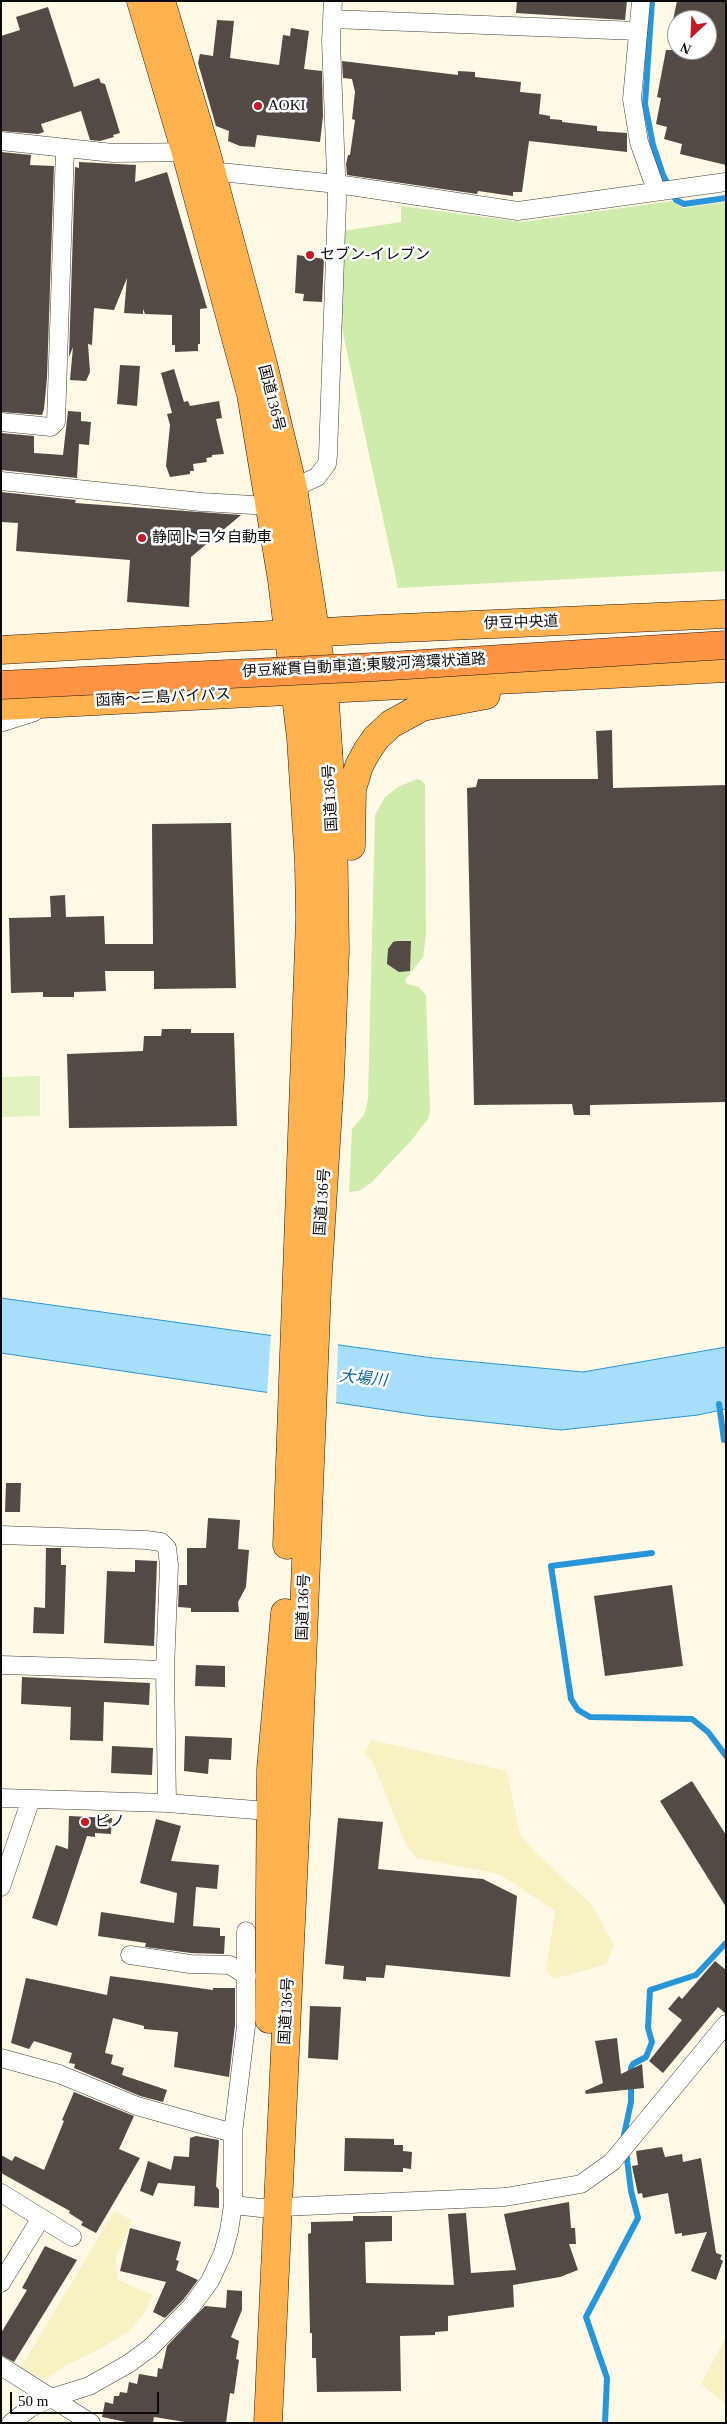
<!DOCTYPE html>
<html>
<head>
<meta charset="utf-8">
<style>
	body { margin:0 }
	#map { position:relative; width:727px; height:2424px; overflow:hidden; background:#fff9e6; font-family:"Times New Roman",serif }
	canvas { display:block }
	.frame { position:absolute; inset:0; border:2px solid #0a0a0a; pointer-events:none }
	.north { position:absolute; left:667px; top:10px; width:50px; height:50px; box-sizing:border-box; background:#fff; border:1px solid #9d9d9d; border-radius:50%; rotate:205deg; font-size:14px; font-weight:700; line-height:20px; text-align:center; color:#0a0a0a }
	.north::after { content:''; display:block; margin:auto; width:18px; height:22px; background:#c31825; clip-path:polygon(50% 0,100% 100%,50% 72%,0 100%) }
	.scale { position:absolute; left:10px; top:2392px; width:149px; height:22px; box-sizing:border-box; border:2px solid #0a0a0a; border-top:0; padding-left:6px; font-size:15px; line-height:18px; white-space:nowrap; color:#0a0a0a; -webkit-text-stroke:4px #fff; paint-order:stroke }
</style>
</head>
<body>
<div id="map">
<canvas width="727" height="2424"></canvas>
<div class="frame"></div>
<div class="north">N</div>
<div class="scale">50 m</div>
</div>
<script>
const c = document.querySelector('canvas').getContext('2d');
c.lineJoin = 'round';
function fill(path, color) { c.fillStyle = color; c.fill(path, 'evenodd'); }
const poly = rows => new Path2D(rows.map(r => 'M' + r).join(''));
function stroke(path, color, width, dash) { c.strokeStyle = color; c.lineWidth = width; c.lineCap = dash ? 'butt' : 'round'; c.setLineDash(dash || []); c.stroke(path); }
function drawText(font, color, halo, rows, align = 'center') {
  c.font = font + ' "Times New Roman","Noto Sans JP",serif'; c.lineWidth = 5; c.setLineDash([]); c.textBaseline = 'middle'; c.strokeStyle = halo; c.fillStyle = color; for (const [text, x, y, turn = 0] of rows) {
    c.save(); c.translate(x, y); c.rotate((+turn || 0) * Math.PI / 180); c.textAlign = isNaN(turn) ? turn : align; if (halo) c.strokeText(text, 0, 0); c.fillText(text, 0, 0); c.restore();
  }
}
fill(poly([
	[372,1740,507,1771,520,1834,535,1852,592,1905,614,1945,607,1964,553,1979,546,1970,555,1911,499,1874,416,1858,407,1847,373,1762,364,1753],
	[114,2211,132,2220,116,2258,118,2280,153,2295,144,2314,130,2330,102,2348,63,2367,47,2379,38,2377,21,2368],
	[726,2337,726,2404,701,2384]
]), '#f7f1c4');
fill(poly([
	[671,201,683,208,726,202,726,571,398,588,339,315,343,231,401,222,401,206,522,222],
	[417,779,421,780,425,784,426,935,423,957,405,980,407,984,419,987,426,995,430,1112,428,1119,410,1142,371,1183,359,1191,349,1192,352,1129,364,1115,368,1100,375,815,385,797,398,787]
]), '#cfecad');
fill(poly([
	[40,1076,40,1116,1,1117,1,1077]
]), '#e2f2c0');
const water = poly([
	[1,1298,433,1358,583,1372,726,1347,726,1409,698,1415,561,1430,426,1416,1,1353,1,1298]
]);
fill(water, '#a6defb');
stroke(water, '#2796d8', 1);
fill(poly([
	[271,1334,338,1343,336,1405,267,1395]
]), '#fff9e6');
stroke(poly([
	[652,1,645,104,653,145,663,175,676,200,684,204,726,198],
	[719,1404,724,1440],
	[652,1553,551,1566,571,1699,578,1710,590,1717,692,1719,708,1732,726,1756],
	[605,2423,607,2378,586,2317,638,2218,631,2191,624,2135,631,2102,631,2068,633,2064,646,2057,652,2042,648,2028,650,1990,696,1975,726,1943]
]), '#2796d8', 6);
fill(poly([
	[517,1,627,1,625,20,516,13],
	[677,1,726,1,726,165,680,154,682,144,664,139,667,127,656,124,661,98,657,97,666,50,707,50,707,20,673,20],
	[48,7,74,87,99,78,101,83,105,84,120,133,113,135,114,137,100,141,90,140,81,111,41,124,44,132,38,134,1,131,1,36,20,30,16,17],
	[217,20,234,21,230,58,279,65,283,35,290,36,291,28,309,31,304,69,322,71,323,116,320,142,257,135,255,147,240,146,228,141,229,131,216,126,198,63,200,54,213,56],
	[342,61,458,75,458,71,475,72,475,77,521,82,520,92,541,94,539,114,550,116,550,119,562,120,562,122,597,126,597,131,627,133,627,152,529,141,522,192,513,192,513,196,478,191,477,194,347,175,346,164,348,155,350,155,355,120,352,119,355,92,352,79,343,78],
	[1,152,31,155,30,165,54,166,47,378,44,409,42,415,1,412],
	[79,162,136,165,135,182,167,172,207,308,200,309,200,344,198,344,198,351,175,352,175,345,172,345,172,315,145,314,143,309,143,314,124,313,127,278,114,310,94,308,92,345,88,344,90,372,86,381,70,380,73,347,69,357,75,167,79,168],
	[297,255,324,259,322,302,303,301,304,294,295,293],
	[120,365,140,366,137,406,117,404],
	[174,369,184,402,188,401,190,406,219,401,222,418,216,419,224,454,212,455,212,457,206,458,207,462,193,464,194,471,190,471,190,474,170,477,166,466,170,425,167,414,172,413,161,373],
	[68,411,81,412,81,421,91,422,89,445,79,444,77,478,1,470,1,433,34,436,34,453,63,455],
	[1,492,76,500,75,503,241,515,191,557,189,607,127,602,130,560,16,551,18,523,1,522],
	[612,730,613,788,726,785,726,1102,590,1105,590,1115,574,1115,572,1104,474,1105,467,788,476,787,478,779,598,779,596,731],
	[231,823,236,988,154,989,154,971,105,971,106,991,74,992,74,997,43,997,43,992,11,993,9,918,51,917,50,896,65,895,66,917,104,916,105,944,153,944,152,824],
	[397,941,411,941,410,971,399,972,387,964,388,949,393,942],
	[162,1029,191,1029,191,1033,234,1033,237,1126,69,1128,67,1054,143,1051,144,1036,161,1036],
	[6,1483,21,1483,20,1512,5,1512],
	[208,1518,240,1520,238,1549,249,1550,246,1587,238,1602,239,1612,191,1612,191,1608,178,1607,179,1585,187,1585,187,1548,206,1548],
	[46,1548,61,1548,61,1565,66,1565,64,1634,33,1633,34,1607,45,1608],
	[135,1560,157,1561,154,1646,104,1643,107,1571,135,1572],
	[672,1585,683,1666,605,1676,594,1596],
	[196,1665,225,1666,225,1687,195,1686],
	[22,1677,150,1683,149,1705,104,1702,103,1741,70,1740,71,1707,21,1704],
	[185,1736,232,1738,231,1760,209,1759,208,1774,184,1771],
	[112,1746,153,1748,152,1775,111,1773],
	[692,1781,726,1835,726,1907,660,1801],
	[69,1816,112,1818,111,1834,95,1833,95,1837,87,1836,57,1926,32,1918,56,1845,68,1849],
	[338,1818,383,1822,378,1869,483,1879,517,1896,510,1977,386,1965,384,1978,366,1977,366,1981,343,1979,344,1966,325,1964],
	[156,1819,181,1826,171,1861,219,1865,217,1889,196,1887,193,1926,220,1928,220,1936,225,1936,224,1954,191,1953,145,1947,146,1943,98,1936,101,1912,174,1923,177,1893,140,1883],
	[715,1961,726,1970,726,2014,718,2007,663,2073,649,2061,682,2020,668,2009,679,1996,682,1999],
	[110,1976,213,1990,213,1988,235,1988,235,2025,229,2077,174,2067,178,2032,144,2029,144,2026,113,2018,105,2053,113,2055,111,2064,124,2068,122,2075,167,2090,163,2102,140,2096,74,2068,75,2064,69,2063,72,2053,34,2041,29,2049,11,2043,26,1978,107,1995],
	[310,2006,341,2007,338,2060,308,2058],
	[617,2038,621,2074,642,2064,644,2088,586,2094,585,2091,603,2083,595,2041],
	[74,2092,134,2116,119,2149,140,2158,96,2233,81,2225,83,2222,69,2213,70,2211,1,2173,1,2155,12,2161,15,2156,44,2170,64,2121,62,2120],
	[196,2136,219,2140,216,2186,219,2190,219,2208,194,2206,195,2186,158,2183,153,2196,140,2191,148,2161,171,2170,174,2156,189,2157,190,2138],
	[345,2138,394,2139,394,2145,403,2145,403,2151,412,2152,411,2169,403,2168,403,2172,344,2171],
	[662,2147,665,2157,682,2154,683,2162,701,2158,716,2253,722,2255,720,2259,723,2261,716,2280,691,2271,707,2232,682,2236,682,2233,675,2234,668,2193,643,2198,642,2193,638,2194,632,2166,638,2165,636,2151],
	[569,2202,571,2228,575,2228,576,2244,569,2244,578,2270,560,2277,513,2285,514,2307,448,2316,448,2331,435,2332,435,2335,400,2336,401,2391,317,2392,316,2358,312,2358,312,2333,310,2333,308,2234,311,2233,311,2222,353,2221,353,2216,392,2216,392,2241,365,2242,366,2283,454,2285,448,2214,466,2213,471,2273,516,2270,504,2214],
	[130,2228,181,2242,176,2260,179,2261,176,2270,198,2280,183,2300,165,2318,153,2312,166,2282,120,2271],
	[45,2246,77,2260,14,2362,1,2355,1,2333,27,2290,22,2288],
	[227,2290,242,2291,242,2310,231,2337,239,2341,236,2359,239,2360,234,2394,230,2393,226,2423,191,2423,154,2417,153,2423,131,2423,102,2417,105,2402,113,2404,114,2396,119,2396,120,2392,127,2393,129,2382,137,2384,139,2374,157,2377,158,2368,162,2369,167,2346,205,2306,226,2308]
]), '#534a45');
const minor = poly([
	[641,1,632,99,639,142,656,190],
	[332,19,638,31],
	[1,141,113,153,195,152],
	[211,171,337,184,518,211,726,182],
	[1,422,51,427,56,422,65,149],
	[1,481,201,502,270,506],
	[293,488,317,477,327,464,328,455,337,201,331,41,333,1],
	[1,1535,146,1540,161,1542,167,1548,169,1565,165,1670,167,1803],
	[1,1665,165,1670],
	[1,1798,167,1803,281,1812],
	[1,1887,31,1799],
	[130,1955,190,1964,230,1965,247,1976],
	[1,2058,59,2074,137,2106,233,2133],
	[1,2193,72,2237],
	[233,2205,233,2133,246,2026,246,1931],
	[1,2283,41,2218],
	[1,2366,91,2423],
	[11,2423,30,2408,51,2398,89,2386,128,2364,150,2348,191,2307,210,2281,223,2253,229,2231,233,2205,261,2208,505,2197,581,2184,612,2162,726,2024]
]);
const tertiary = poly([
	[1,721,33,711]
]);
const trunk = poly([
	[141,1,186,153,251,394,282,580,301,738,309,863,310,919,287,1545],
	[161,1,206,152,263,364,293,488,324,688,333,823,335,950,330,1077,317,1288,296,1813,268,2423],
	[1,650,379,629,726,614],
	[1,706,726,668],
	[351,846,352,789,359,766,367,751,376,738,391,724,422,707,486,695],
	[269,2019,271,1769,285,1613]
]);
stroke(minor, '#3d3d3d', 19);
stroke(tertiary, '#3d3d3d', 22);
stroke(trunk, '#1b1b1b', 29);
stroke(minor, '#fff', 18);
stroke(tertiary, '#fff', 21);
stroke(trunk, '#ffb24d', 28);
const motorwayBridge = poly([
	[1,685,374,667,726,645]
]);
stroke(motorwayBridge, '#1b1b1b', 29, []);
stroke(motorwayBridge, '#ff9444', 28);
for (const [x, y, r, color] of [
	[258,106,5,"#c31825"],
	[310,255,5,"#c31825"],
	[142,538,5,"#c31825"],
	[85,1822,5,"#c31825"]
]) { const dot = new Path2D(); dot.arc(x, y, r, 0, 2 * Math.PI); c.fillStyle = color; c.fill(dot); stroke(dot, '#fff', 2); }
drawText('15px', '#0a0a0a', '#fff', [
	["AOKI",268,106],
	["セブン-イレブン",320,255],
	["静岡トヨタ自動車",152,538],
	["ピノ",95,1822]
], 'left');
drawText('15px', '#0a0a0a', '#fff', [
	["国道136号",271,398,76],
	["伊豆中央道",521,623,-2],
	["伊豆縦貫自動車道;東駿河湾環状道路",364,666,-3],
	["函南～三島バイパス",163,698,-3],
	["国道136号",331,798,-93],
	["国道136号",323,1202,-86],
	["国道136号",304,1607,-88],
	["国道136号",287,2011,-87]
]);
drawText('italic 16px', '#0b65a3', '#fff', [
	["大場川",363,1379,6]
]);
</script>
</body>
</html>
